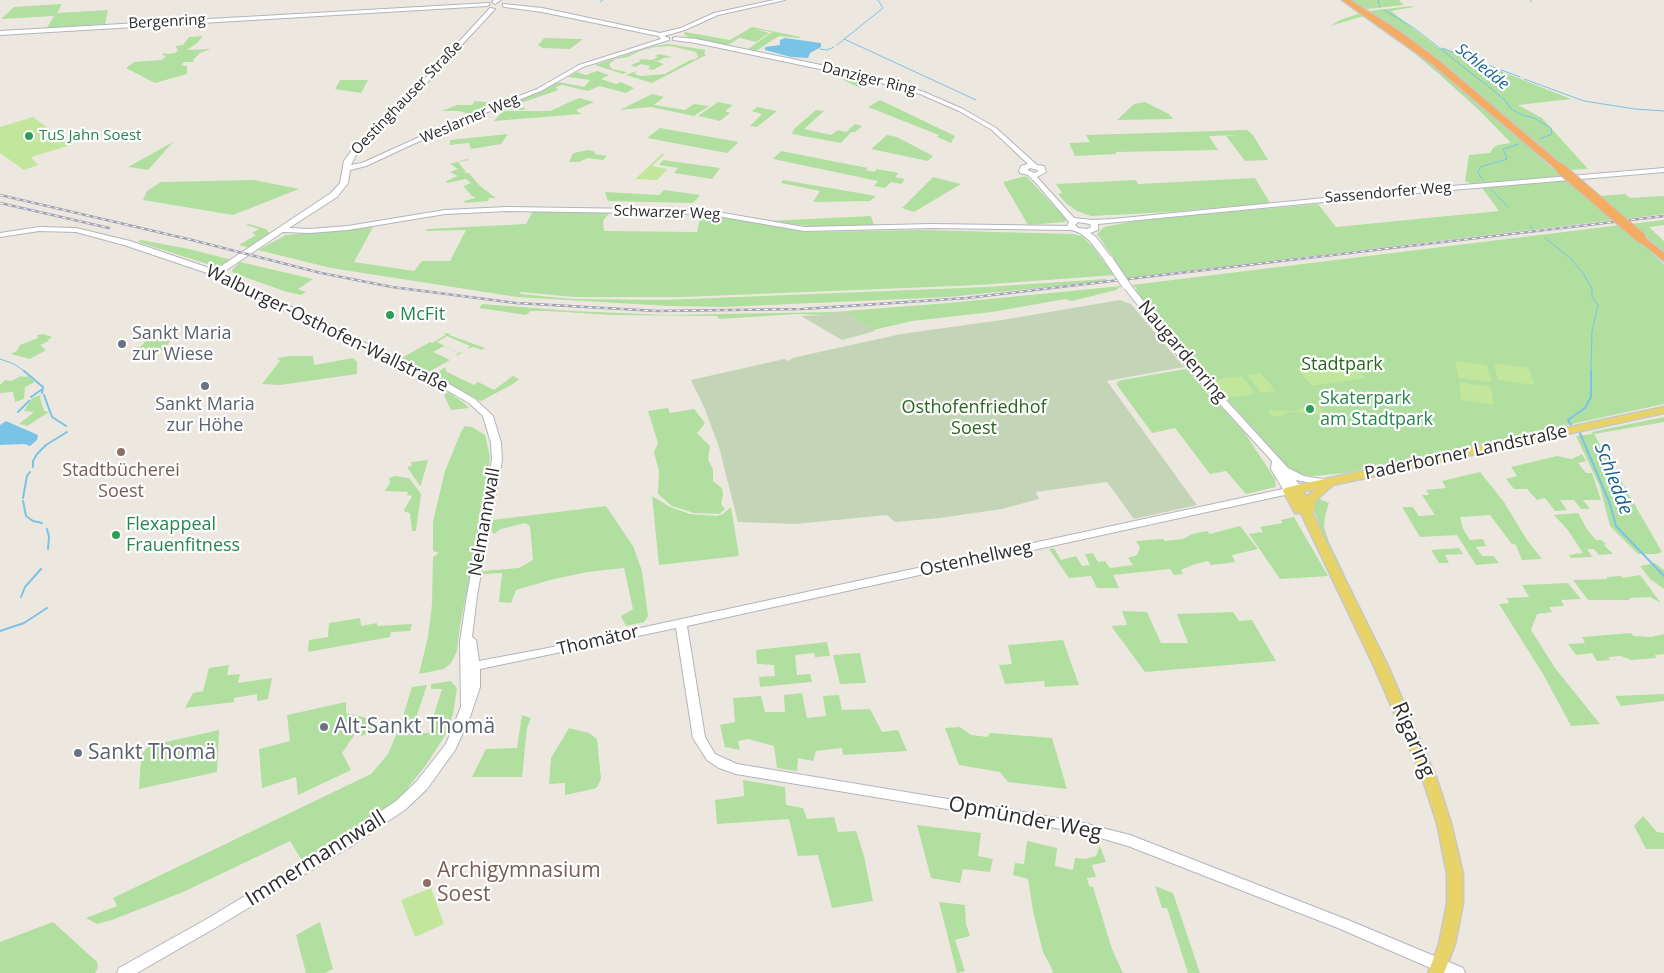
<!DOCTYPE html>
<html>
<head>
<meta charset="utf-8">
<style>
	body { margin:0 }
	canvas { display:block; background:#ede8df }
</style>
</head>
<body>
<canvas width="1664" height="973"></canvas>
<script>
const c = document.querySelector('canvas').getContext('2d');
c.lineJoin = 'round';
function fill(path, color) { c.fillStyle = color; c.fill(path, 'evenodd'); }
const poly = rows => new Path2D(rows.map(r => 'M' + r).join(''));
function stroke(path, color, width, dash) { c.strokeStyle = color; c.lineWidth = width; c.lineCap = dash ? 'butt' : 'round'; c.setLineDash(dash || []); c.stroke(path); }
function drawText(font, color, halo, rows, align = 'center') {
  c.font = font + ' "Open Sans",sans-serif'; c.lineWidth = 4.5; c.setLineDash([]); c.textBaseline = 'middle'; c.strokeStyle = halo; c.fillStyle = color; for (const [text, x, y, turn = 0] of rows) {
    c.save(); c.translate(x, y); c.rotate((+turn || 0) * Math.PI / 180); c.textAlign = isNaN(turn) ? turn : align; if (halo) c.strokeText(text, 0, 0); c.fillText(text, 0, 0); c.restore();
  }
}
fill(poly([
	[1351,0,1399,0,1404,5,1367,9],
	[62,4,57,13,108,10,105,24,47,28,54,16,1,19,14,7],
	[1411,6,1413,7,1391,11,1438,48,1445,49,1571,99,1518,105,1542,118,1588,169,1570,170,1534,142,1442,62,1369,11],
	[1364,12,1428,59,1561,176,1472,184,1465,181,1469,155,1490,153,1493,148,1498,145,1511,143,1480,111,1439,74,1401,42,1364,16,1330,26,1340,20],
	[752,27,801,37,798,38,779,36,756,51,748,49,772,32,754,29,769,33,756,42,740,38,744,35,728,45,688,37,684,34,685,32,730,40],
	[203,36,197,43,187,50,211,49,200,53,193,60,194,62,184,62,181,65,187,66,187,74,155,83,126,68,134,62,162,60,166,56,162,55,164,53,168,54,175,53,178,50,175,46,183,45,189,37],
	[544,38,581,39,583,39,570,49,543,48,538,45],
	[668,44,706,50,704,53,706,55,652,83,626,75,637,71,634,74,641,76,665,74,690,60,696,59,698,57,696,52,671,46,655,47,640,51,628,57,616,59,609,64,612,69,627,72,623,74,595,65,654,46],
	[659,54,672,57,664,58,658,61,653,60,664,64,653,70,648,69,650,66,641,64,635,67,631,65,641,61,639,60,641,59,652,60,658,57,655,56],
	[821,69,832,73,874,82,860,88],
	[597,71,609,75,601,79,616,84,621,82,634,88,626,93,599,86,588,91,562,85,556,87,558,90,550,93,509,107,511,108,525,108,524,110,497,110,559,82,584,87,590,80,568,77,577,72,586,75],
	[340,80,368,80,361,93,335,89],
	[652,94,664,97,654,105,685,110,694,104,709,106,694,116,651,107,620,110],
	[579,98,594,102,576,110,581,114,494,121,503,111,550,111],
	[880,100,955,136,951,143,937,137,939,135,868,107],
	[475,101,495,103,470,114,459,111,442,111,457,105,472,105],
	[718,102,733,105,725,111,730,113,720,121,698,116],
	[1145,102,1169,114,1173,119,1117,120,1134,104],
	[757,107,777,111,757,127,750,126,762,114,752,111],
	[816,110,824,111,804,129,831,135,838,130,846,132,855,124,862,126,855,132,851,132,841,143,792,134,794,129],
	[660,128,739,142,727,153,647,138],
	[1247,130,1253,135,1268,160,1245,161,1226,136,1239,135,1209,136,1218,150,1116,152,1116,154,1075,156,1069,143,1090,142,1086,135],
	[508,134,501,144,471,149,469,143,450,145,450,140],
	[887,135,897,137,933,156,928,161,871,149],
	[173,142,148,170,128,167],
	[588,150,596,152,594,154,607,156,603,160,588,158,579,162,569,162,573,153],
	[781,151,868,168,866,170,874,172,877,169,899,173,895,177,905,179,901,184,891,182,885,188,874,186,878,181,773,159],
	[467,159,469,160,458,162,466,172,464,173,469,173,480,186,496,198,489,198,488,201,465,203,464,201,476,198,472,196,463,186,471,183,466,179,447,183,446,181,458,176,450,172,458,169,450,164],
	[663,160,720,168,712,179,674,173,678,168,659,165],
	[1026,176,1066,219,1065,222,1028,225,1003,182],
	[933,177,961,184,914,212,902,208],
	[1255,178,1270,203,1171,212,1091,216,1077,211,1067,204,1058,194,1062,193,1056,184,1136,180,1138,184],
	[1566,179,1614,220,1127,278,1097,234,1104,227,1140,220,1318,204,1336,227,1499,211,1482,188],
	[254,180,299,189,233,215,143,200,147,191,161,182],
	[783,180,876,196,870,201,813,202,820,191,781,183],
	[664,190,700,195,693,203,608,201,605,192,659,195],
	[1625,194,1630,198,1664,196,1664,214,1625,219,1599,196],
	[533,211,610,212,603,221,604,231,697,232,700,217,720,216,806,232,921,230,1073,234,1082,236,1093,247,1114,275,979,285,683,297,575,297,521,292,520,294,572,299,664,300,986,287,1106,279,1107,281,949,297,724,307,669,306,517,297,331,268,258,250,286,235,373,227,354,262,414,271,422,261,450,261,466,230,426,231,427,229,526,224],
	[871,216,874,225,817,227,768,221],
	[1664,220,1664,225,1649,227,1664,241,1664,252,1631,224],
	[249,224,266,229,269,233,268,236,251,248,239,245,256,235,252,233,259,229,246,225],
	[1621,225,1664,264,1664,404,1345,473,1314,476,1298,474,1289,468,1196,365,1137,294,1136,288,1132,285],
	[141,240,189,249,232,260,217,267,138,242],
	[240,262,313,279,298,289,306,292,301,295,287,292,233,273,232,270],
	[1121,286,1116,290,1072,301,1065,299,992,312,912,321,873,330,845,311,949,303],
	[482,304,573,311,667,315,833,312,825,315,798,314,719,319,717,316,612,315,547,311,531,311,526,315,479,308],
	[445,333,451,334,449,335,485,348,482,350,473,347,467,349,470,346,447,336,437,342,459,353,464,352,456,356,458,353,444,346,433,352,450,360,427,373,398,360,430,342,432,343,446,335,444,334],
	[43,334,52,337,48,340,49,341,40,345,46,350,30,359,11,354,17,351,20,345,38,338,37,335],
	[144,336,154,338,172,339,165,348,168,350,138,351,134,348,140,347,144,343],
	[290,356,313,356,314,365,353,358,357,362,357,374,280,385,262,384,280,361,277,358],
	[445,367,447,372,474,385,478,382,494,390,513,376,519,379,513,384,481,401,432,377],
	[1186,369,1244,432,1275,479,1276,487,1246,494,1226,471,1210,474,1175,428,1152,433,1117,385,1117,382,1122,380],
	[21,376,25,377,28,376,35,382,25,387,24,399,15,402,13,392,0,393,0,385,5,380,11,381],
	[448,392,464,403,469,408,451,410,444,395],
	[41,395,40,398,44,411,49,412,27,426,19,424,34,412,24,411,32,398],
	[668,408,670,413,694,409,705,423,697,433,710,446,708,459,713,470,713,481,722,488,723,494,721,504,725,509,719,514,694,513,672,506,658,494,659,471,654,452,658,443,648,411],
	[1664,417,1664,422,1594,434,1662,552,1657,554,1638,554,1610,526,1600,487,1576,436,1593,434,1591,432],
	[465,426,472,427,485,435,490,456,488,480,460,626,457,651,451,663,444,669,419,674,428,637,432,604,433,557,439,553,433,551,433,522,445,471,461,432],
	[1582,454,1586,461,1578,463,1586,473,1592,473,1601,500,1583,500,1590,509,1581,509,1574,500,1560,500,1567,510,1555,511,1545,498,1537,500,1527,489,1514,489,1506,479,1517,476,1511,467,1557,456,1572,459],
	[428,460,421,485,420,486,407,467,412,466,411,462],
	[1480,472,1504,502,1527,540,1542,559,1522,560,1516,545,1511,543,1490,515,1460,517,1463,529,1470,540,1483,539,1486,546,1476,547,1482,556,1494,556,1499,563,1476,565,1457,535,1420,537,1402,507,1413,507,1419,516,1435,515,1422,495,1429,495,1426,490,1446,488,1442,481],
	[395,476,409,478,421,494,416,531,412,531,410,513,405,512,404,510,412,496,407,495,408,492,385,491,390,483,389,478],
	[652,496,670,507,690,514,717,516,723,514,731,507,739,556,659,565],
	[1315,497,1329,503,1325,516,1324,527,1329,542,1344,573,1340,571,1327,546,1315,513],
	[606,506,633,546,642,571,648,616,644,622,626,626,621,616,633,609,624,568,587,572,550,580,516,590,511,603,499,602,502,573,483,574,483,571,519,568,533,560,530,526,525,523,501,529,494,534,491,530,493,520],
	[1578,513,1588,531,1596,540,1601,540,1606,544,1604,545,1613,554,1599,555,1594,549,1587,549,1592,557,1571,558,1569,555,1583,553,1567,529,1554,515],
	[1294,517,1328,576,1280,579,1249,534,1263,532,1260,527,1283,523,1281,520],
	[1240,526,1258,549,1232,555,1235,562,1211,565,1208,561,1195,564,1181,570,1183,574,1174,575,1170,569,1113,575,1119,588,1097,588,1091,576,1069,578,1049,549,1054,548,1061,560,1076,556,1082,566,1090,565,1085,554,1093,553,1098,562,1105,561,1110,568,1133,565,1128,558,1137,555,1140,548,1136,541,1163,539,1165,541,1183,539,1192,534,1207,531,1210,534],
	[1459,548,1463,554,1445,555,1449,563,1439,563,1431,550],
	[1655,563,1664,570,1664,589,1650,579,1640,566],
	[1640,575,1661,603,1650,597,1629,598,1630,600,1588,600,1573,580,1607,579,1607,577,1621,576,1623,578],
	[1568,583,1581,599,1561,600,1564,606,1549,607,1552,612,1537,614,1531,630,1555,668,1600,724,1571,726,1543,674,1499,604,1509,603,1507,598,1529,597,1522,585],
	[1122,611,1147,612,1161,643,1188,643,1177,614,1233,612,1239,621,1252,620,1276,661,1145,672,1111,626,1127,625],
	[360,618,361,626,377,623,377,626,412,624,410,631,391,632,390,637,308,652,309,640,328,637,329,623],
	[1631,633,1634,636,1651,637,1664,634,1664,654,1655,655,1656,658,1631,660,1621,656,1608,657,1610,660,1597,661,1592,653,1576,655,1568,644,1585,643,1582,637],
	[1063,640,1079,685,1045,687,1044,681,1005,684,999,665,1012,664,1008,645],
	[827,642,830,656,815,657,814,653,795,655,797,675,810,674,812,682,760,687,759,677,775,676,774,665,757,664,756,650],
	[860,653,866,683,840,684,833,655],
	[229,665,227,675,240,674,238,683,272,678,268,699,257,701,257,694,234,698,234,702,185,708,193,693,203,691,209,668],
	[451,681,457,688,453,714,446,734,426,765,398,800,303,862,290,841,183,892,112,920,97,924,86,918,117,906,113,898,371,774,388,754,400,726,412,687,427,685,411,733,428,733,442,689,431,689,431,684],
	[802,693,807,718,826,716,823,696,839,695,842,710,870,709,882,732,898,730,907,751,843,755,842,748,816,751,813,761,798,758,797,771,777,768,774,746,748,739,738,741,740,750,725,747,720,725,735,722,733,698,761,696,765,712,785,712,784,695],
	[1664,694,1664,701,1621,706,1615,696],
	[346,702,346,713,371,719,372,732,361,736,360,733,355,734,342,753,351,770,298,795,296,777,262,788,259,749,290,741,287,715],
	[522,715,531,718,527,728,522,777,472,777,486,749,517,748],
	[960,727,971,735,988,737,990,733,1052,738,1067,789,1008,782,1000,772,959,765,945,728],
	[569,728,589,733,597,739,601,779,597,787,594,789,565,795,565,783,549,784,551,758],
	[219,730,217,772,139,789,141,758,143,753,148,746],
	[743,780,785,787,786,805,803,808,807,819,834,817,838,832,856,831,864,856,873,901,832,908,818,855,798,856,789,819,717,824,715,800,744,796],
	[1643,816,1657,832,1664,833,1664,849,1646,849,1634,826],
	[917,825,981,833,978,856,993,859,990,872,963,869,960,883,931,878],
	[1027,841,1057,848,1055,866,1073,870,1075,858,1085,859,1096,856,1100,846,1106,862,1092,865,1096,877,1087,878,1089,886,1093,887,1112,949,1123,973,1052,973,1053,971,1043,952,1033,911,1028,879,1013,875,1015,863,1024,864],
	[1155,886,1173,893,1200,973,1188,973,1167,908,1162,908],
	[939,902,965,905,966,924,970,936,955,940,965,971,957,973],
	[53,922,97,962,98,968,95,973,0,973,0,942],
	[320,922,333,969,325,973,306,973,296,935]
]), '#b1df9f');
fill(poly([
	[1120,300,1131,304,1184,367,1107,381,1197,505,1134,519,1107,482,1036,492,1039,499,1002,509,940,518,895,522,887,515,795,524,738,522,719,447,704,407,691,380,784,359,789,361,792,358,901,334,1002,320],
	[845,311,875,331,842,340,801,316,825,315,833,312]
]), '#c4d5b7');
fill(poly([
	[33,117,71,145,31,157,38,165,24,170,0,153,0,127],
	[662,154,665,154,652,166,668,169,657,180,635,179],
	[1350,361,1366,378,1312,386,1296,368],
	[1455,361,1487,365,1491,382,1459,378],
	[1494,363,1529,368,1534,385,1498,380],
	[1261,373,1276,391,1261,393,1247,375],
	[1242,376,1256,394,1227,398,1213,380],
	[1459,382,1491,387,1494,405,1461,400],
	[1313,403,1322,408,1323,415,1291,412,1276,417,1272,416,1268,412,1270,410,1295,411],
	[431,888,444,924,415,937,401,900]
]), '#c1e69c');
fill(poly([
	[785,38,821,43,821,47,810,53,808,58,791,57,765,50,765,47,780,45,780,40],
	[6,421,38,435,37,440,30,446,24,444,0,445,0,425]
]), '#79c3e7');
stroke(poly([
	[1378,0,1380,7],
	[1530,0,1532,2],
	[600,2,603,0],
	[1384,10,1414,28,1504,99,1511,109,1522,115,1534,118,1551,128,1552,134,1540,139],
	[844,39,976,100],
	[837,45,883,8,878,0],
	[1442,48,1520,77],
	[820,49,827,50,834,47],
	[1524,79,1584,101,1635,109,1664,111],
	[1483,180,1478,173,1480,167,1507,159,1503,149,1519,144],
	[1491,189,1508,207],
	[1530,226,1533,229],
	[1545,238,1570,258,1583,273,1592,289,1592,297,1598,305,1592,331,1591,372],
	[0,359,14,364,26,372]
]), '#79c3e7', 1);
stroke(poly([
	[24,371,43,387,42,393],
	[44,395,52,417,66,426],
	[31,397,41,390],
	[18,412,29,401],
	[1571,425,1568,420,1585,408,1591,397,1591,371],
	[1580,433,1610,504,1616,526,1664,576],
	[33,467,33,461,37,454,46,445,67,432],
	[23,498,27,476,30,472],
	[23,501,26,516,33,521,42,523],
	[47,529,49,537,48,549],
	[21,597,25,587,41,569],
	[0,631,24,623,47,608]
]), '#79c3e7', 2);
const secondary = poly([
	[494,0,501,0,495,4,492,2,494,0],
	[774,0,785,0,718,15,685,30,664,36,669,38,669,40,583,67,541,91,450,127,366,166,350,170,348,183,337,197,289,228,310,229,348,226,445,210,507,207,706,210,804,227,932,224,1067,226,1069,222,1037,184,1028,175,1020,173,1019,171,1021,166,1028,164,992,130,959,111,920,94,863,78,696,43,673,40,673,38,675,37,696,39,864,74,924,92,963,109,996,128,1037,165,1044,166,1046,172,1037,177,1074,218,1092,220,1113,219,1405,190,1664,168,1664,172,1405,194,1098,224,1098,230,1090,233,1096,237,1113,260,1109,262,1106,262,1090,241,1080,233,1072,230,932,228,804,231,706,214,507,211,445,214,348,230,310,233,283,232,222,273,449,384,475,399,493,416,501,443,502,460,477,595,472,637,476,640,479,661,543,649,1283,489,1271,469,1272,461,1188,369,1122,285,1126,283,1129,283,1194,365,1288,468,1304,476,1333,481,1334,483,1333,485,1329,486,1296,480,1302,489,1301,491,1294,491,1289,494,687,626,705,737,715,754,737,764,1008,809,1087,824,1130,835,1348,920,1463,968,1465,973,1442,973,1338,928,1128,846,1087,834,1008,819,736,774,719,768,707,760,693,738,676,628,480,669,480,687,469,720,455,750,427,789,406,809,350,847,215,928,137,973,117,973,119,968,205,920,340,839,396,801,417,781,446,744,461,707,460,642,467,595,492,460,491,443,483,416,469,403,443,388,213,275,124,245,76,232,39,231,0,237,0,233,39,227,76,228,130,241,215,270,331,193,340,183,344,161,354,147,407,98,490,8,495,9,411,100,359,149,351,165,362,163,446,125,537,89,579,65,661,39,658,36,542,12,505,7,503,6,503,4,542,8,660,33,681,28,714,13,774,0],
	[1030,168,1038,170,1038,171,1035,173,1027,170,1030,168],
	[1078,222,1090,224,1091,227,1087,229,1078,228,1075,225,1078,222],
	[489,3,489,5,487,6,0,35,0,31,489,3]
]);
const primary = poly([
	[1664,407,1664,413,1333,485,1316,500,1313,514,1316,521,1387,664,1436,777,1451,823,1463,874,1463,904,1455,944,1444,973,1428,973,1439,944,1447,904,1447,874,1437,823,1422,777,1373,664,1301,513,1295,513,1283,491,1285,488,1297,485,1664,407],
	[1316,489,1307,496,1306,498,1304,491,1316,489]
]);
const highway = poly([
	[1342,0,1350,0,1399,31,1438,60,1563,166,1563,170,1557,170,1432,64,1342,0],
	[1641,235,1664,253,1664,261,1638,240,1638,236,1641,235]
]);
stroke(secondary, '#b3b4be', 2);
stroke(primary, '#c8c8c8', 3);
stroke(highway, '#c8c8c8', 3);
fill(secondary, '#fff');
fill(primary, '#e8d369');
fill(highway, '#f4ac63');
const rail = poly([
	[0,195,192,240,321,273,392,287,516,303,657,311,803,309,967,298,1664,216],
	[0,203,109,228]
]);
stroke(rail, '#a2a3b5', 2.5);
stroke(rail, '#fff', 1, [4]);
const secondaryBridge = poly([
	[1109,260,1126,285]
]);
const highwayBridge = poly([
	[1560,168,1641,238]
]);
stroke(secondaryBridge, '#b3b4be', 10, []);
stroke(highwayBridge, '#c8c8c8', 12, []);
stroke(secondaryBridge, '#fff', 8);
stroke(highwayBridge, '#f4ac63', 10);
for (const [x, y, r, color] of [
	[29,136,5,"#2e9e5b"],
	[390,315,5,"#2e9e5b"],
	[122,344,5,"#6b7280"],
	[205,386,5,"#6b7280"],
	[1310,409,5,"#2e9e5b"],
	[121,452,5,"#8d6e63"],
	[116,535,5,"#2e9e5b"],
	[324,727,5,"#6b7280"],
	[78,753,5,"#6b7280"],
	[427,883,5,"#8d6e63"]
]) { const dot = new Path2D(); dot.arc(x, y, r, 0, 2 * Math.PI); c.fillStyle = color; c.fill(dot); stroke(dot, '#fff', 2); }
drawText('15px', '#2c2c2c', '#fff', [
	["Bergenring",167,22,-3],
	["Danziger Ring",869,79,14],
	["Oestinghauser Straße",407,98,-46],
	["Weslarner Weg",470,119,-23],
	["Sassendorfer Weg",1388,193,-5],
	["Schwarzer Weg",667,213,2]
]);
drawText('15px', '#27864d', '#fff', [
	["TuS Jahn Soest",39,136]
], 'left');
drawText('italic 16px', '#166196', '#fff', [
	["Schledde",1482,67,39]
]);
drawText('18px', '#27864d', '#fff', [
	["McFit",400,315],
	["Skaterpark",1320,399],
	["am Stadtpark",1320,420],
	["Flexappeal",126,525],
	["Frauenfitness",126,546]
], 'left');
drawText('18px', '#2c2c2c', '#fff', [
	["Walburger-Osthofen-Wallstraße",327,329,26],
	["Naugardenring",1182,352,50],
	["Paderborner Landstraße",1466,453,-12],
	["Nelmannwall",485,522,-80],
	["Ostenhellweg",976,559,-12],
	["Thomätor",598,641,-13]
]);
drawText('18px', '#5b616d', '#fff', [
	["Sankt Maria",132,334],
	["zur Wiese",132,355],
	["Sankt Maria",205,405,"center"],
	["zur Höhe",205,426,"center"]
], 'left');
drawText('18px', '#29651f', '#fff', [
	["Stadtpark",1342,365],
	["Osthofenfriedhof",974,408],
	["Soest",974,429]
]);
drawText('18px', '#785e54', '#fff', [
	["Stadtbücherei",121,471],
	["Soest",121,492]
]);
drawText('italic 19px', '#166196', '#fff', [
	["Schledde",1613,479,69]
]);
drawText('21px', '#5b616d', '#fff', [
	["Alt-Sankt Thomä",334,727],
	["Sankt Thomä",88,753]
], 'left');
drawText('21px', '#2c2c2c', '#fff', [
	["Rigaring",1413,740,67],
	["Opmünder Weg",1025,819,11],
	["Immermannwall",316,859,-32]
]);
drawText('21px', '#785e54', '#fff', [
	["Archigymnasium",437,871],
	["Soest",437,895]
], 'left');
</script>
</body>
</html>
